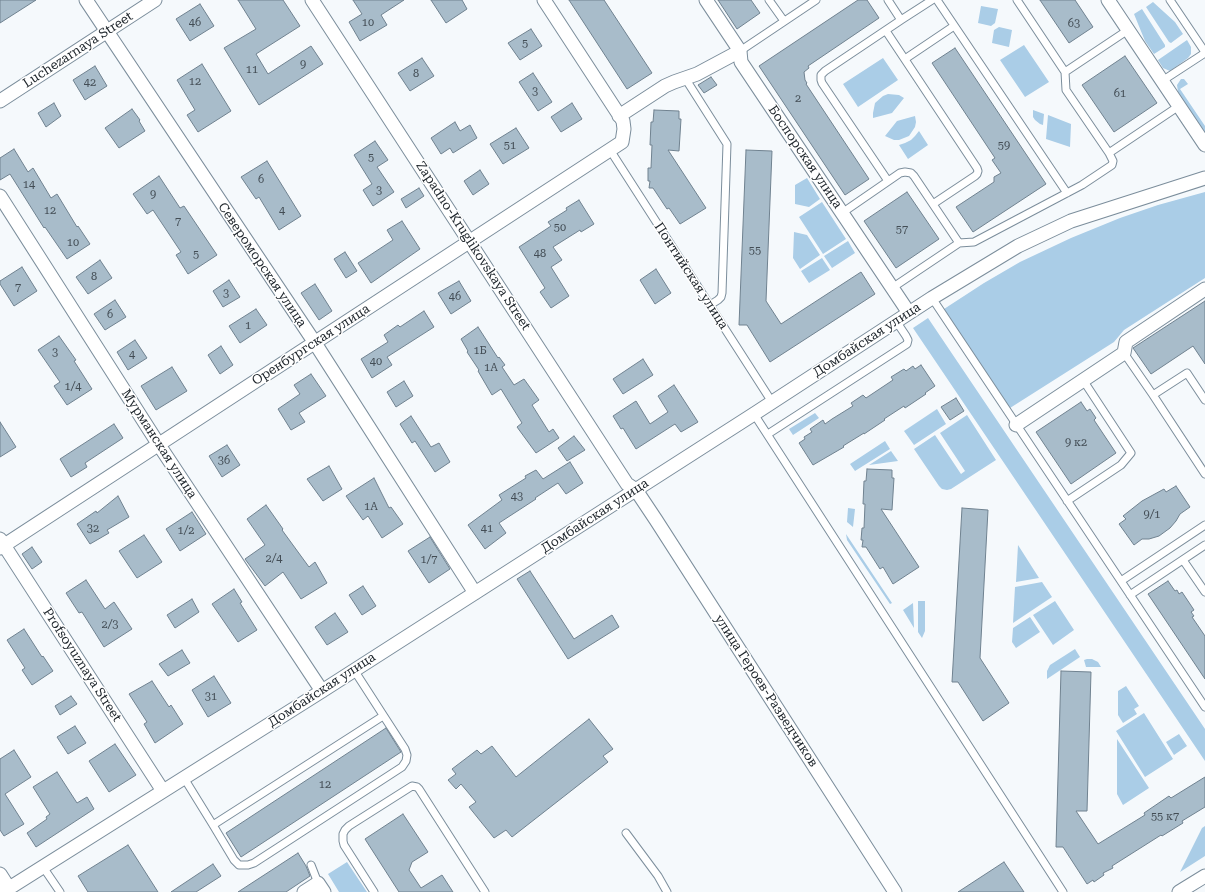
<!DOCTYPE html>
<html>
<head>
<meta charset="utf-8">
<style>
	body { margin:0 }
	canvas { display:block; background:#f5f9fc }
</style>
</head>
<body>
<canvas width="1205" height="892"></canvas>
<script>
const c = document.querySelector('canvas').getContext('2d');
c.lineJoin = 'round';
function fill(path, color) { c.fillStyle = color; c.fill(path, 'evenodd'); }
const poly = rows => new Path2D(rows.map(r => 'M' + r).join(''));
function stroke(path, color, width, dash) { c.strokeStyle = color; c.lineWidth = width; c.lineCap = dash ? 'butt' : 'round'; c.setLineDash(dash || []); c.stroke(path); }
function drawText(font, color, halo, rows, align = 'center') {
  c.font = font + ' "Roboto Serif",serif'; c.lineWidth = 3; c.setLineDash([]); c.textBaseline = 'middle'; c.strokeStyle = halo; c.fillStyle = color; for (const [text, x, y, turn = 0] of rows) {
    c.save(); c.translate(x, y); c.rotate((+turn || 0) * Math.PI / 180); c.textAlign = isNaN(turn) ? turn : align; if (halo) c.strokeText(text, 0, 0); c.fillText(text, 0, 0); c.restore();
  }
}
fill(poly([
	[1153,2,1175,22,1183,34,1171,43,1169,42,1146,7],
	[981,6,998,9,995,23,991,26,978,23],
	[1142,9,1165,45,1165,47,1154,54,1145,41,1134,14],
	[999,27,1012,30,1009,47,992,43,994,30],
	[1187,40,1191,47,1191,54,1188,58,1170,71,1163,68,1158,60],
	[1024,45,1049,82,1025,97,1000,60],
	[883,58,898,80,858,107,843,84],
	[1181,79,1184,79,1188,84,1180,89,1205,126,1205,133,1178,92,1177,85],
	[888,94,899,95,904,98,892,113,873,118,873,113,875,103,883,96],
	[1033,110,1044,114,1043,125,1040,124,1035,120,1033,117],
	[1048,115,1071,124,1070,147,1046,139],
	[915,116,916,122,915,127,909,136,899,140,894,140,885,136,897,121],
	[919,131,928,145,908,159,899,145,905,143,911,140,915,136],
	[807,178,820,199,809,207,795,204,795,185],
	[1205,192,1205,278,1124,330,1114,342,1010,408,960,337,961,335,944,309,984,283,1020,262,1071,238,1120,218,1158,205],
	[822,202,846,239,823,254,799,217],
	[794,232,807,235,820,255,800,269,793,258],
	[848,241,855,253,832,268,824,256],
	[822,258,830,270,809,283,801,271],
	[928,318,1205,729,1205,761,913,328],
	[937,409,946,424,914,445,904,431],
	[815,413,819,418,793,435,789,429],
	[967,415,996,460,951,489,947,490,942,489,939,486,914,449,935,435,961,474,965,471,940,433],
	[885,441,890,449,855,471,850,464],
	[891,451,898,461,869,465],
	[848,508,855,509,853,527,847,522],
	[846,534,892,603,890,604,847,540],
	[1018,545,1039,578,1016,582],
	[1042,582,1052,597,1013,623,1015,587],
	[918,601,925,601,925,631,922,638,918,632],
	[1055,601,1074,630,1053,645,1033,615],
	[913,603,914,628,903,610],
	[1030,617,1040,632,1016,648,1012,642,1013,628],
	[1075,649,1080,657,1047,679,1047,671,1050,665],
	[1087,659,1092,659,1098,662,1101,667,1086,667,1084,660],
	[1126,686,1139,706,1134,709,1137,714,1123,723,1118,715,1118,691],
	[1144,713,1173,759,1145,777,1116,731],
	[1179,734,1187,746,1174,755,1166,742],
	[1117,739,1149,788,1123,805,1117,794],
	[1205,826,1205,856,1180,872,1202,828],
	[347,862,367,892,339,892,328,874]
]), '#aacde7');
const building = poly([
	[0,0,36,0,0,23,0,0],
	[238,0,283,0,300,26,256,54,268,74,311,46,323,64,259,105,224,48,256,29,238,0],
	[353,0,404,0,381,15,387,25,360,41,349,22,362,14,353,0],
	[431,0,462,0,467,9,446,23,431,0],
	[569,0,604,0,652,73,627,89,569,0],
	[718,0,751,0,760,13,737,29,718,0],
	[858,0,867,0,879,18,808,66,809,68,804,72,805,80,807,83,806,84,869,179,845,195,759,66,858,0],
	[1040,0,1075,0,1093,27,1069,43,1040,0],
	[200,4,214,26,190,41,176,19,200,4],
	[531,29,542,46,520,60,508,43,531,29],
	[955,48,1046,184,973,232,956,207,994,182,994,177,1001,173,992,160,995,158,932,63,955,48],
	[1125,56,1157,103,1114,132,1082,85,1125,56],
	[422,58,434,76,410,91,398,73,422,58],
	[202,64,231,111,198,132,187,115,195,110,177,80,202,64],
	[95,66,107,86,85,100,73,80,95,66],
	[533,73,552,102,538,111,519,82,533,73],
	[711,77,717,85,704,93,698,85,711,77],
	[54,103,61,116,46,127,38,113,54,103],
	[572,103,582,119,561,132,551,117,572,103],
	[132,109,140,120,139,121,145,131,119,148,105,128,132,109],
	[654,110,679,111,679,119,681,119,679,151,668,150,706,208,680,224,669,208,667,209,653,188,649,188,650,181,648,181,648,168,651,168,652,145,650,145,651,122,653,122,654,110],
	[455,122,460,131,470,125,477,138,453,153,450,148,441,154,431,138,455,122],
	[516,128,529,148,503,164,490,144,516,128],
	[375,141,388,160,377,167,394,192,373,206,363,190,372,184,354,155,375,141],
	[14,149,28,172,33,168,51,198,57,194,77,227,78,226,90,244,67,259,45,227,44,228,10,174,0,180,0,158,14,149],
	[746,150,772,151,766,301,781,324,861,272,875,294,770,362,747,325,739,325,746,150],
	[267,161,301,216,279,230,259,197,256,199,241,177,267,161],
	[480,170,489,184,473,195,464,181,480,170],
	[159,176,180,208,184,206,217,255,188,274,176,255,181,252,153,210,147,214,133,194,159,176],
	[419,188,424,196,406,208,401,199,419,188],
	[907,192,939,239,896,268,864,221,907,192],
	[579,200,594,224,581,232,580,230,553,247,562,260,551,267,569,296,551,308,540,292,545,288,519,247,551,226,548,222,567,210,566,208,579,200],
	[402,221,420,249,371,283,358,263,393,240,387,230,402,221],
	[345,252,357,271,346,278,334,259,345,252],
	[100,260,112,278,88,294,76,277,100,260],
	[22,267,37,291,14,306,0,284,0,281,22,267],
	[656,269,671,293,655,304,640,280,656,269],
	[229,280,240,297,223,307,213,291,229,280],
	[459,281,471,301,451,314,438,293,459,281],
	[315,284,332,311,319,320,301,293,315,284],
	[115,300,126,317,105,330,94,314,115,300],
	[1205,301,1205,364,1193,346,1151,374,1133,348,1205,301],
	[256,309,267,325,240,343,229,326,256,309],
	[424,311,434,327,387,357,392,365,372,378,361,359,388,342,384,335,398,325,400,327,424,311],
	[478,327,498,358,499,357,505,365,502,367,514,385,524,379,539,400,532,405,549,432,553,429,559,438,536,453,517,427,522,423,501,389,492,395,478,371,479,370,467,352,468,351,461,339,478,327],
	[59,336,76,360,74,361,92,389,67,405,54,386,60,382,38,350,59,336],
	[135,340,147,358,128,370,117,352,135,340],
	[221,346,233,365,220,374,208,355,221,346],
	[643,359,653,375,623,394,613,379,643,359],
	[921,365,935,386,925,393,926,394,905,408,904,406,884,419,885,420,864,434,864,433,843,446,844,447,813,465,799,443,805,439,804,437,812,432,810,429,823,420,825,424,832,419,853,406,851,403,863,395,866,398,893,380,891,377,904,369,906,371,913,366,915,369,921,365],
	[172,367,187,391,156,410,141,386,172,367],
	[311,374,326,396,299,413,305,422,291,430,278,409,300,394,294,385,311,374],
	[404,381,413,396,396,407,387,392,404,381],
	[674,385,698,422,681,432,675,424,636,449,623,428,621,429,613,416,636,401,650,424,668,412,658,396,674,385],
	[956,398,964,411,950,420,941,407,956,398],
	[1081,402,1087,411,1090,409,1096,418,1094,420,1116,453,1071,484,1036,432,1081,402],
	[411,416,431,447,439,443,450,462,435,472,415,441,412,443,400,424,411,416],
	[0,422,16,447,0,457,0,422],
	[114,424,123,438,85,463,87,467,71,477,60,459,114,424],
	[574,436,585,450,567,461,558,448,574,436],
	[227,445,240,465,222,477,209,456,227,445],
	[570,462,583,483,566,494,558,483,535,498,536,499,499,523,506,533,485,549,468,525,502,500,499,495,526,478,525,476,536,470,543,479,570,462],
	[329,466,342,489,323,501,307,479,329,466],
	[867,469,892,470,892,478,894,478,892,510,881,509,919,567,893,584,883,567,880,569,866,547,862,547,863,540,861,540,862,528,864,528,865,504,863,504,864,481,866,481,867,469],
	[374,478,389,508,391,507,403,524,382,538,368,516,363,520,346,496,374,478],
	[1176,486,1190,507,1180,514,1176,521,1170,528,1159,536,1149,539,1142,539,1134,545,1119,524,1126,519,1123,516,1142,501,1164,489,1166,492,1176,486],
	[118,496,129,517,107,530,109,533,90,544,77,524,96,511,97,513,118,496],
	[266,505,283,529,282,530,309,567,315,562,327,583,301,599,283,572,265,586,245,559,265,545,247,519,266,505],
	[962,508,988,510,980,658,1009,703,983,721,958,682,952,682,962,508],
	[192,512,206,534,180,551,166,529,192,512],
	[144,535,162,562,137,578,119,551,144,535],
	[430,537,450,569,429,583,408,551,430,537],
	[32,547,42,562,32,569,22,554,32,547],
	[530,571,574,639,612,615,619,627,568,659,517,579,530,571],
	[86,580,105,609,114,602,132,629,104,647,82,612,79,613,66,593,86,580],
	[1168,581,1175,591,1177,590,1179,594,1182,592,1194,610,1191,612,1194,616,1192,617,1205,636,1205,679,1148,594,1168,581],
	[363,586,376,606,362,615,349,595,363,586],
	[234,589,242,602,240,603,257,630,238,642,212,604,234,589],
	[192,599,199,612,175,628,167,615,192,599],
	[335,613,348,632,327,645,315,627,335,613],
	[24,629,42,657,43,656,53,671,32,685,22,670,25,668,7,640,24,629],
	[182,650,190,663,168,676,159,664,182,650],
	[1061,671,1091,672,1087,811,1076,811,1098,844,1145,815,1144,813,1169,796,1171,798,1205,777,1205,807,1182,821,1183,823,1162,836,1161,835,1112,866,1113,868,1103,873,1104,875,1094,882,1093,880,1087,884,1063,847,1056,847,1061,671],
	[214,676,231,703,208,717,192,690,214,676],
	[152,681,169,707,171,705,183,724,155,743,144,724,147,722,129,694,152,681],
	[71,696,77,704,60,715,55,706,71,696],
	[589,719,613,749,603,756,608,762,512,837,506,830,494,838,469,807,476,802,461,784,456,789,448,780,456,774,452,769,477,750,481,754,492,746,516,777,589,719],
	[75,726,86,743,68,754,57,737,75,726],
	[386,728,401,752,241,857,226,833,386,728],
	[115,744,136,775,109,792,89,761,115,744],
	[14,750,31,777,5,794,24,824,4,836,0,830,0,759,14,750],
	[57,772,77,803,87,797,94,809,36,847,27,833,47,819,46,817,50,814,33,787,57,772],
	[403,814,428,852,412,862,409,870,421,888,442,875,453,892,399,892,365,839,403,814],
	[128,845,158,892,88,892,78,876,128,845],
	[298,853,306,866,310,876,286,892,238,892,298,853],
	[1004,862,1024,892,958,892,1004,862],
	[213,864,221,876,196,892,171,892,213,864]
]);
fill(building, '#a8bcca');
stroke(building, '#708290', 1);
const lane = poly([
	[769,0,784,21],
	[888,0,901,20,932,0],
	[937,0,1067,193],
	[1017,0,1065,72,1128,30],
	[1170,0,1205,52],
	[886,31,977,168,978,171,977,174,975,176,933,204],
	[740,51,816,0],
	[905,59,954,26],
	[1065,72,1066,90,1109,153,1179,106],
	[685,78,727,144,722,293,721,297,718,300,710,305],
	[1162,81,1205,53],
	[610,150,772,402],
	[888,181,822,83,821,80,821,75,825,71,901,20],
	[842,213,900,173,905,172,911,173,914,176,959,243],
	[892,288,959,243,974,242,1082,185,1112,165,1113,161,1109,153],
	[932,298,1205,707],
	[1124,353,1153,395,1187,373,1205,400],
	[1153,395,1205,474],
	[754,414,1063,892],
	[768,434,907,344,908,340,906,336,896,321],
	[1067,501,1121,465,1131,453,1083,380],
	[1183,560,1205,592],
	[1121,581,1205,525],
	[1130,595,1205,545],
	[184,778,213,825,234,860,239,865,248,865,254,863,402,767,406,761,407,755,405,749,354,670],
	[213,825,383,716],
	[626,833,658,876,667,892],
	[311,865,318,883],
	[43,867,60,892],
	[374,892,344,845,343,841,343,834,345,830,349,826,412,786,417,787,419,789,485,892]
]);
const street = poly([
	[86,0,315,343,475,593],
	[312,0,627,484,636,490,656,520,895,892],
	[706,0,740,51,741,62,909,313],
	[1108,0,1205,145],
	[0,101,155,0],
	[619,116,665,86,674,82,697,74,740,51],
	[0,196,159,445,322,691],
	[1016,425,1124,353,1126,342,1205,289],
	[0,539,163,791],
	[0,548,622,142,624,129,623,121,544,0],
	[0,874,9,888],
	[3,892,322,691,754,414,932,298,1018,246,1071,221,1205,178],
	[304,892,318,883,324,892],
	[1179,892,1205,876]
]);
stroke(lane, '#7c8e9c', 9);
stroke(street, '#7c8e9c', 15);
stroke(lane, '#fff', 7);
stroke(street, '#fff', 13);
drawText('11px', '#434d55', null, [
	["46",195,23],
	["10",368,23],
	["63",1074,24],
	["5",525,44],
	["9",303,65],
	["11",252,70],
	["8",416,74],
	["12",195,82],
	["42",90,83],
	["3",535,92],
	["61",1120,94],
	["2",798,99],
	["51",510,146],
	["59",1004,146],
	["5",371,158],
	["6",261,180],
	["14",29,185],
	["3",379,191],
	["9",153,195],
	["12",50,211],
	["4",282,211],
	["7",178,222],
	["50",560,228],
	["57",902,230],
	["10",73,243],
	["55",755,251],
	["48",540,254],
	["5",196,255],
	["8",94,277],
	["7",18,288],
	["3",226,294],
	["46",455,297],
	["6",110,315],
	["1",248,326],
	["1Б",480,351],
	["3",55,353],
	["4",132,355],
	["40",376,362],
	["1А",491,368],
	["1/4",73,387],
	["9 к2",1076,443],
	["36",224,461],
	["43",517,497],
	["1А",371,507],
	["9/1",1152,515],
	["32",93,529],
	["41",487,529],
	["1/2",186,531],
	["2/4",274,559],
	["1/7",429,560],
	["2/3",110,625],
	["31",211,697],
	["12",325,785],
	["55 к7",1165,817]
]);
drawText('13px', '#21282e', '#fff', [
	["Luchezarnaya Street",78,50,-33],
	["Боспорская улица",805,157,56],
	["Zapadno-Kruglikovskaya Street",473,246,57],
	["Североморская улица",262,265,56],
	["Понтийская улица",691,276,57],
	["Домбайская улица",867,340,-33],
	["Оренбургская улица",311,345,-33],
	["Мурманская улица",159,444,57],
	["Домбайская улица",595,516,-33],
	["Profsoyuznaya Street",82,665,57],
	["Домбайская улица",322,690,-33],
	["улица Героев-Разведчиков",766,691,57]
]);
</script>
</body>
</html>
